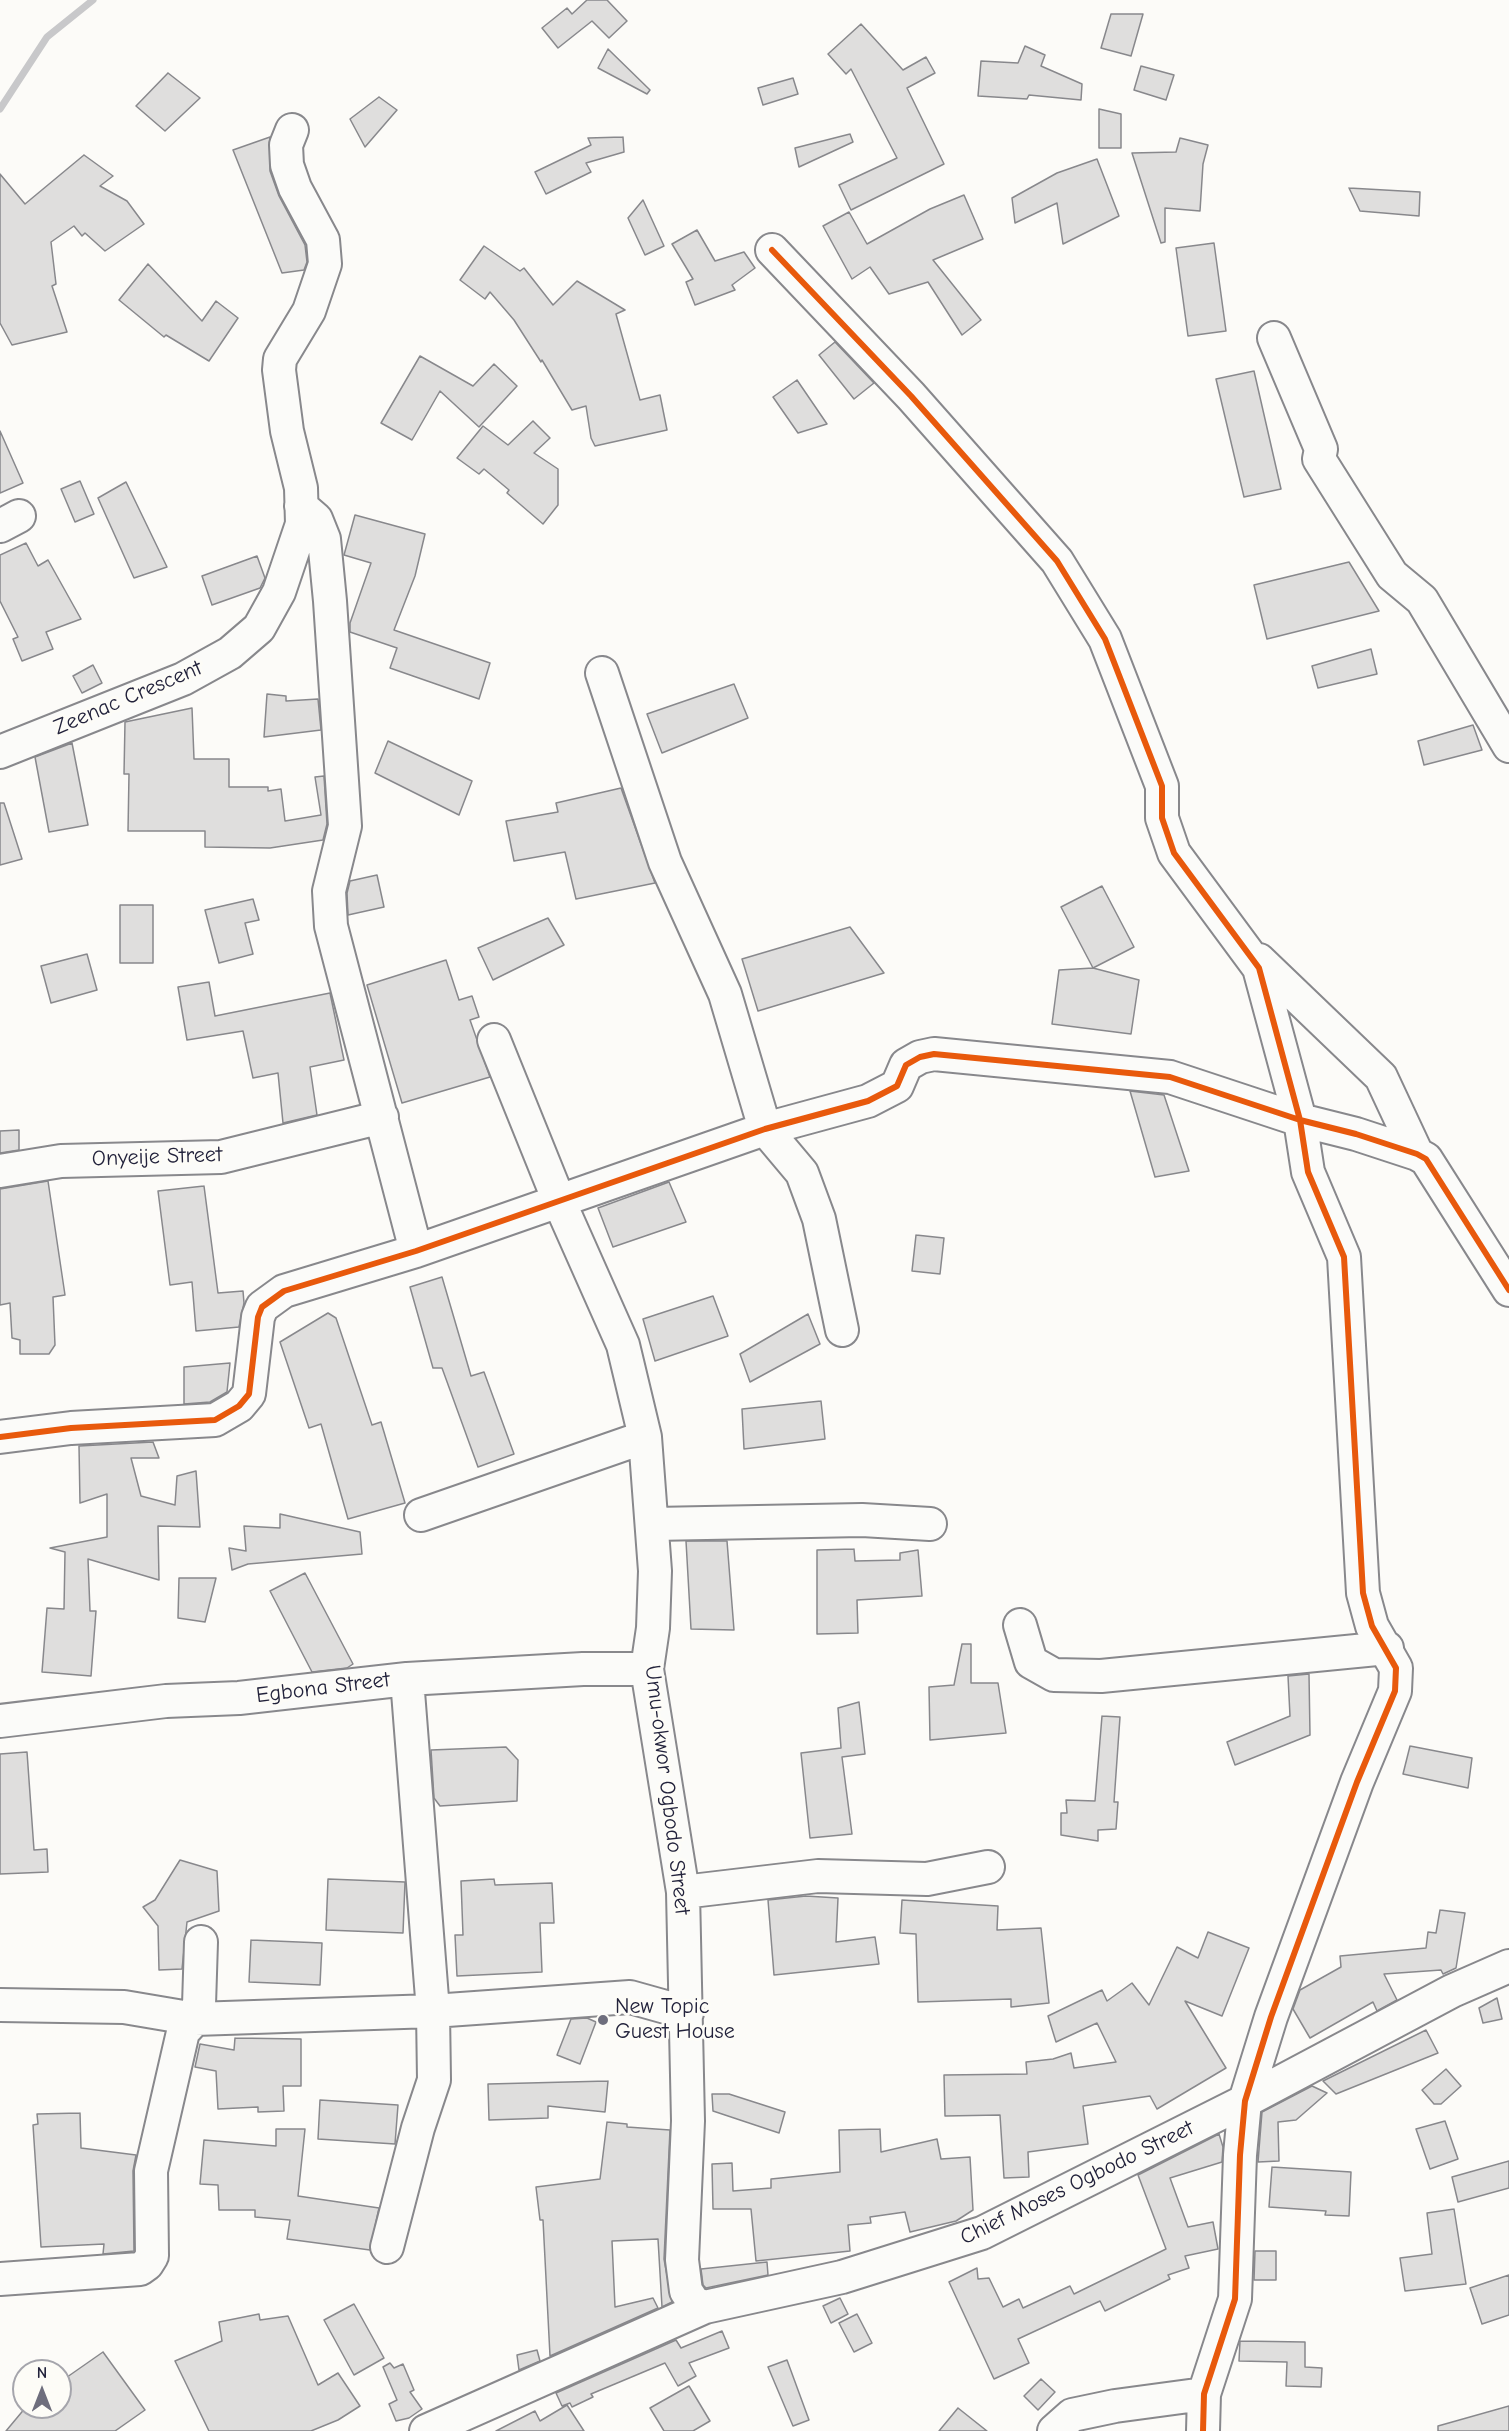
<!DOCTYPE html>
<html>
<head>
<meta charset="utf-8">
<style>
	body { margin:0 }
	#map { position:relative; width:1509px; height:2431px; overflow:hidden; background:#fcfbf8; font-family:"Comic Neue",sans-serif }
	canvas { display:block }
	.north { position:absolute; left:12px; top:2359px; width:60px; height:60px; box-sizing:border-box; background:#fdfcf7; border:2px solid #a5a5ac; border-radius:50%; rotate:0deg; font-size:16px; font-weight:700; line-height:24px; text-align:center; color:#22223b }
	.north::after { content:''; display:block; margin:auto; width:21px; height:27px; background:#6e6e7d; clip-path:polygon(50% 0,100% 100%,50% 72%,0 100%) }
</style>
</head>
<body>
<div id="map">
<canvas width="1509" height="2431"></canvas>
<div class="north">N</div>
</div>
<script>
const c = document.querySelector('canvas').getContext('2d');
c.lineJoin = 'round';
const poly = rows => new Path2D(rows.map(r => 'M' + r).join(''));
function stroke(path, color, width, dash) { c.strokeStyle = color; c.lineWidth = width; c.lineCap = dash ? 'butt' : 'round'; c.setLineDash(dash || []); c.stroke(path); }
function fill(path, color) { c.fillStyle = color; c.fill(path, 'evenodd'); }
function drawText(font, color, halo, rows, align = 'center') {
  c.font = font + ' "Comic Neue",sans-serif'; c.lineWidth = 6; c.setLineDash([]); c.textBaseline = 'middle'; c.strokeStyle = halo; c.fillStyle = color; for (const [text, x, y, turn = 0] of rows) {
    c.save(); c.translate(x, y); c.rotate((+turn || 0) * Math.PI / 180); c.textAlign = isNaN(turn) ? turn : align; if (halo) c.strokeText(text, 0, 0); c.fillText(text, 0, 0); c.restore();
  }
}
stroke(poly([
	[0,109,47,37,93,0]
]), '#c8c8ca', 7);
const building = poly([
	[587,0,607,0,627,21,609,38,592,21,558,48,542,28,567,8,572,14,587,0],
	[1111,14,1143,14,1131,56,1101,48,1111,14],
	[861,24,903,70,926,57,935,73,907,88,944,164,851,210,839,185,897,158,851,69,846,74,828,54,861,24],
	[1025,46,1045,55,1041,66,1082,84,1081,100,1029,95,1027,99,978,96,981,61,1018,63,1025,46],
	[608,49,650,90,647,94,598,68,608,49],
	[1141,66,1174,75,1166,100,1134,90,1141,66],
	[168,73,200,98,165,131,136,106,168,73],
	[793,78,798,94,763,105,758,88,793,78],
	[379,97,397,110,365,147,350,119,379,97],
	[1099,109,1121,114,1121,148,1099,148,1099,109],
	[850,134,853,142,799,167,795,148,850,134],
	[270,137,270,171,279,196,305,245,307,262,304,270,282,273,233,150,270,137],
	[623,137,624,152,586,163,591,172,546,194,535,172,591,145,588,138,623,137],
	[1180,138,1208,145,1203,164,1200,211,1165,208,1165,242,1161,243,1132,153,1176,152,1180,138],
	[84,155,113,176,100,186,127,201,144,224,105,251,85,233,82,236,74,226,51,242,56,284,52,286,67,332,12,345,0,323,0,174,25,204,84,155],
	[1097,159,1119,216,1063,244,1057,203,1015,223,1012,198,1057,173,1097,159],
	[1349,188,1420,192,1419,216,1360,211,1349,188],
	[964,195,983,239,933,260,981,320,962,335,928,282,889,294,870,267,852,279,823,226,849,212,867,244,930,209,964,195],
	[643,200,664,246,645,255,628,218,643,200],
	[697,230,715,261,744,252,755,268,732,285,735,290,695,305,686,282,693,279,672,244,697,230],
	[1214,243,1226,331,1188,336,1176,248,1214,243],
	[484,246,520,271,524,268,553,305,577,281,625,310,616,314,640,400,660,395,667,430,595,446,591,438,586,406,572,410,542,360,541,362,514,320,490,292,485,299,460,280,484,246],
	[148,264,202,321,216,301,238,318,209,361,166,335,164,337,119,300,148,264],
	[835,342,874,383,854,399,819,355,835,342],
	[420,356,473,386,494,364,517,386,479,427,440,391,412,440,381,423,420,356],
	[1254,371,1281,489,1244,497,1216,379,1254,371],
	[797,380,827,424,798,433,773,397,797,380],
	[533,421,550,438,534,453,558,469,558,505,543,524,507,493,509,490,484,469,479,474,457,458,483,426,508,445,533,421],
	[0,431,23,483,0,493,0,431],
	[80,481,94,514,75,522,61,489,80,481],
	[126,482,167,567,134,578,98,498,126,482],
	[355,515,425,534,415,576,394,630,490,663,479,699,390,668,397,648,350,632,350,623,371,563,344,555,355,515],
	[26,543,38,566,48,560,81,619,46,632,53,649,22,661,13,639,18,637,0,601,0,555,26,543],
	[257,556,265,578,260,588,212,605,202,576,257,556],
	[1349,562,1379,611,1267,639,1254,585,1349,562],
	[1371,649,1377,674,1318,688,1312,666,1371,649],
	[93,665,102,683,82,693,73,676,93,665],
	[734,684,748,718,662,753,647,714,734,684],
	[267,694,286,696,286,701,318,699,321,730,264,737,267,694],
	[192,708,194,759,229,759,229,787,268,787,268,791,281,789,285,821,321,815,315,777,324,776,327,824,323,840,270,848,205,847,205,831,128,831,129,774,124,774,125,722,192,708],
	[1473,725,1482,750,1424,765,1418,741,1473,725],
	[388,741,472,781,459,815,375,773,388,741],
	[72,743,88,825,49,832,35,757,72,743],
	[621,788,655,883,576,899,565,852,514,861,506,821,558,812,556,803,621,788],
	[0,803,4,803,22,859,0,865,0,803],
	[377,875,384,907,348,915,347,893,350,881,377,875],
	[1102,886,1134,947,1093,968,1061,907,1102,886],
	[253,899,259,920,245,923,253,954,219,963,205,910,253,899],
	[120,905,153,905,153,963,120,963,120,905],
	[548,918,564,945,493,980,478,948,548,918],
	[850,927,884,973,758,1011,742,959,850,927],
	[87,954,97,990,51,1003,41,966,87,954],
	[446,960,459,1000,472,996,479,1017,470,1020,490,1077,402,1103,367,985,446,960],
	[1093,968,1139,980,1131,1034,1052,1024,1059,970,1093,968],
	[209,982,215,1016,330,993,344,1060,310,1067,317,1115,283,1123,278,1073,253,1078,243,1031,187,1040,178,987,209,982],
	[1130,1091,1164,1095,1189,1171,1155,1177,1130,1091],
	[19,1130,19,1150,0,1153,0,1131,19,1130],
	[48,1181,65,1295,53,1297,55,1345,49,1354,20,1354,20,1340,12,1338,10,1303,0,1305,0,1189,48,1181],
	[669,1182,686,1222,613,1247,598,1208,669,1182],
	[204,1186,218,1293,243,1291,244,1303,239,1327,196,1331,192,1282,170,1285,158,1191,204,1186],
	[916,1235,944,1238,940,1274,912,1271,916,1235],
	[442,1277,471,1376,484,1372,514,1454,478,1467,442,1368,433,1368,410,1287,442,1277],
	[713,1296,728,1336,655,1361,643,1319,713,1296],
	[328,1313,336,1318,372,1425,381,1422,405,1503,348,1519,321,1424,309,1428,280,1342,328,1313],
	[808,1314,820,1344,750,1382,740,1354,808,1314],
	[230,1363,227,1392,210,1402,184,1404,184,1367,230,1363],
	[821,1401,825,1439,744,1449,742,1409,821,1401],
	[153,1442,159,1458,131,1458,141,1496,175,1505,177,1476,196,1471,200,1527,158,1526,159,1580,88,1559,90,1611,96,1611,91,1676,42,1672,47,1608,64,1609,65,1552,50,1548,107,1537,107,1494,80,1503,79,1446,153,1442],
	[280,1514,360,1532,362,1554,248,1564,232,1570,229,1548,246,1551,244,1526,280,1528,280,1514],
	[686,1541,727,1541,734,1630,691,1629,686,1541],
	[854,1549,855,1561,900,1560,900,1553,918,1550,922,1596,857,1600,858,1633,817,1634,817,1550,854,1549],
	[305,1573,353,1664,347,1668,312,1672,270,1591,305,1573],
	[179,1578,216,1578,205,1622,178,1618,179,1578],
	[962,1644,971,1644,971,1683,998,1683,1006,1733,930,1740,929,1687,954,1685,962,1644],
	[1309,1674,1310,1735,1235,1765,1227,1742,1290,1716,1288,1676,1309,1674],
	[859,1702,865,1754,842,1757,852,1834,810,1838,801,1753,841,1748,838,1708,859,1702],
	[1102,1716,1120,1717,1114,1802,1118,1802,1116,1829,1098,1830,1098,1841,1061,1835,1061,1813,1067,1813,1066,1800,1095,1801,1102,1716],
	[1410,1746,1472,1758,1468,1788,1403,1774,1410,1746],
	[506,1747,518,1760,517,1801,440,1806,434,1798,431,1750,506,1747],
	[27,1752,34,1850,47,1849,48,1872,0,1874,0,1754,27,1752],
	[180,1860,217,1871,219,1911,187,1922,182,1969,159,1970,158,1926,143,1907,155,1900,180,1860],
	[328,1879,405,1882,403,1933,326,1930,328,1879],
	[494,1879,495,1885,552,1883,554,1923,540,1923,542,1972,457,1976,455,1935,463,1935,461,1881,494,1879],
	[806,1896,838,1898,836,1942,875,1937,879,1964,774,1975,768,1900,806,1896],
	[902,1900,998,1906,997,1930,1041,1928,1049,2003,1011,2007,1011,1999,918,2002,916,1934,900,1933,902,1900],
	[1440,1910,1465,1913,1456,1968,1443,1974,1441,1970,1384,1974,1397,2000,1377,2011,1373,2002,1310,2038,1293,2009,1300,1990,1341,1967,1340,1956,1426,1948,1428,1932,1436,1933,1440,1910],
	[1208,1932,1249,1948,1222,2016,1185,2001,1226,2068,1157,2109,1150,2096,1083,2106,1088,2144,1028,2152,1029,2177,1004,2178,1000,2115,945,2116,944,2075,1027,2074,1026,2062,1053,2059,1071,2053,1074,2068,1116,2062,1097,2023,1056,2042,1048,2016,1102,1990,1107,2001,1132,1983,1149,2005,1177,1947,1198,1958,1208,1932],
	[251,1940,322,1943,320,1985,249,1982,251,1940],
	[1497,1998,1502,2019,1483,2023,1479,2008,1497,1998],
	[587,2018,596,2022,580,2064,557,2055,571,2019,587,2018],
	[1426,2030,1438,2053,1336,2094,1323,2081,1426,2030],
	[235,2038,301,2039,301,2086,283,2086,284,2111,258,2112,258,2107,218,2109,216,2071,195,2067,200,2044,234,2050,235,2038],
	[1446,2069,1461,2086,1441,2104,1434,2104,1422,2090,1446,2069],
	[608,2081,605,2112,548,2106,548,2118,489,2120,488,2084,608,2081],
	[1312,2086,1327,2093,1296,2120,1278,2122,1279,2161,1258,2162,1262,2112,1312,2086],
	[712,2094,729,2094,785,2112,779,2133,713,2111,712,2094],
	[320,2100,398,2105,395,2144,318,2139,320,2100],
	[80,2113,81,2148,136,2155,133,2171,134,2251,103,2254,104,2244,41,2247,33,2125,38,2124,37,2114,80,2113],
	[1445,2121,1458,2159,1430,2169,1416,2129,1445,2121],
	[607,2122,627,2124,627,2127,670,2130,664,2259,672,2302,662,2307,658,2239,612,2241,615,2307,653,2298,658,2308,550,2356,543,2220,540,2220,536,2187,600,2179,607,2122],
	[276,2129,305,2129,298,2196,379,2208,370,2250,287,2239,290,2220,255,2217,255,2210,219,2210,218,2185,200,2184,204,2140,276,2146,276,2129],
	[880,2129,881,2152,937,2139,941,2159,970,2157,973,2210,956,2221,910,2232,905,2212,870,2217,871,2223,848,2225,850,2251,756,2261,751,2209,713,2209,712,2164,732,2163,733,2191,771,2188,771,2179,840,2172,839,2130,880,2129],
	[1219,2134,1223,2147,1222,2162,1170,2178,1188,2227,1213,2222,1218,2249,1185,2256,1189,2268,1168,2275,1170,2279,1105,2311,1100,2301,1018,2339,1029,2363,994,2379,949,2282,977,2268,978,2279,989,2278,1003,2307,1019,2299,1023,2308,1070,2286,1074,2294,1166,2249,1138,2175,1219,2134],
	[1509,2161,1509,2188,1458,2202,1452,2177,1509,2161],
	[1272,2167,1351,2172,1349,2216,1325,2215,1326,2211,1269,2207,1272,2167],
	[1454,2209,1466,2284,1405,2291,1400,2258,1432,2254,1427,2213,1454,2209],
	[1255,2251,1276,2251,1276,2280,1254,2280,1255,2251],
	[767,2262,768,2275,706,2288,703,2285,701,2269,767,2262],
	[1509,2275,1509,2315,1482,2324,1470,2288,1509,2275],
	[840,2298,848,2314,831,2323,823,2306,840,2298],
	[354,2304,384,2358,354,2375,324,2320,354,2304],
	[259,2314,260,2320,288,2316,318,2385,338,2373,360,2406,338,2420,311,2431,209,2431,175,2361,222,2341,219,2322,259,2314],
	[857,2314,872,2343,854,2352,839,2323,857,2314],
	[722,2331,729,2348,689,2363,696,2376,678,2386,665,2363,591,2394,593,2397,572,2407,570,2403,562,2406,556,2393,676,2340,681,2348,722,2331],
	[1240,2341,1305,2342,1305,2367,1322,2368,1321,2387,1286,2386,1287,2362,1239,2361,1240,2341],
	[537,2350,540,2361,519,2370,517,2355,537,2350],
	[103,2352,145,2410,115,2431,6,2431,26,2407,60,2407,60,2382,103,2352],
	[787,2360,809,2420,793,2426,768,2367,787,2360],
	[390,2363,394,2368,403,2364,414,2390,410,2392,422,2409,409,2418,396,2421,389,2404,397,2400,383,2367,390,2363],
	[1041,2379,1055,2392,1038,2410,1024,2396,1041,2379],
	[689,2386,710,2421,693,2431,664,2431,650,2408,689,2386],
	[567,2405,584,2431,496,2431,535,2411,540,2421,567,2405],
	[1509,2406,1509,2431,1438,2431,1438,2426,1509,2406],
	[958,2408,987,2431,939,2431,958,2408]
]);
fill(building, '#dfdedd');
stroke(building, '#88888c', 1.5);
const minor = poly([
	[772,250,911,396,1057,561,1105,639,1162,786,1162,818,1174,853,1259,968,1300,1120,1308,1172,1344,1257,1363,1593,1372,1626,1396,1668,1395,1691,1357,1782,1271,2017,1245,2101,1240,2155,1235,2299,1204,2394,1203,2431],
	[1274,338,1321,449,1319,459,1392,575,1422,600,1509,746],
	[301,506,316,519,324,539,330,601,345,826,329,891,331,926,416,1251],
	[0,526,19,516],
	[602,673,665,862,725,994,765,1129,802,1173,819,1219,842,1330],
	[0,752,183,679,230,653,259,628,279,592,302,524,301,488,287,431,279,370,280,359,309,311,325,264,323,240,295,188,287,165,286,145,292,130],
	[1259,960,1381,1077,1417,1154],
	[494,1040,559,1201,623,1345,645,1437,655,1571,653,1628,647,1669,683,1892,688,2121,682,2260,686,2291,694,2303,705,2307],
	[0,1171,61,1161,221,1157,382,1117],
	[0,1437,71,1428,215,1420,239,1406,249,1394,258,1317,262,1307,284,1291,416,1251,765,1129,868,1101,897,1086,906,1065,920,1057,934,1054,1170,1077,1300,1120,1356,1134,1417,1154,1426,1159,1509,1290],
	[421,1515,645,1437],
	[654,1524,862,1520,930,1524],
	[1020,1625,1031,1662,1054,1675,1101,1676,1387,1648],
	[0,1721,166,1701,239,1698,407,1679,583,1669,647,1669],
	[683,1892,818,1876,927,1879,988,1867],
	[0,2005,124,2007,195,2019,433,2011,630,1997,687,2013],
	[387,2247,418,2128,434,2080,433,2011,407,1679],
	[0,2279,140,2269,147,2264,152,2256,151,2171,183,2032,195,2019,199,2005,201,1942],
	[426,2431,705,2307,842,2277,982,2233,1245,2101,1452,1991,1509,1966],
	[1054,2431,1072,2415,1115,2406,1204,2394]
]);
stroke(minor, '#88888c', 36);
stroke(minor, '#fbfbf9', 32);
stroke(poly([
	[772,250,911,396,1057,561,1105,639,1162,786,1162,818,1174,853,1259,968,1300,1120,1308,1172,1344,1257,1363,1593,1372,1626,1396,1668,1395,1691,1357,1782,1271,2017,1245,2101,1240,2155,1235,2299,1204,2394,1203,2431],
	[0,1437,71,1428,215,1420,239,1406,249,1394,258,1317,262,1307,284,1291,416,1251,765,1129,868,1101,897,1086,906,1065,920,1057,934,1054,1170,1077,1300,1120,1356,1134,1417,1154,1426,1159,1509,1290]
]), '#e8590c', 6);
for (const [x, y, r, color] of [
	[603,2020,6,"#6e6e7d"]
]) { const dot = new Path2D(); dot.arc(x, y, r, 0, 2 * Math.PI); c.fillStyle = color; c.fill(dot); stroke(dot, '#fdfcf7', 2); }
drawText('22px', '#22223b', '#fdfcf7', [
	["Zeenac Crescent",128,698,-23],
	["Onyeije Street",157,1157,-2],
	["Egbona Street",323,1688,-7],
	["Umu-okwor Ogbodo Street",667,1790,83],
	["Chief Moses Ogbodo Street",1077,2183,-26]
]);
drawText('22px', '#22223b', '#fdfcf7', [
	["New Topic",615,2007],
	["Guest House",615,2032]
], 'left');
</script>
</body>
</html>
